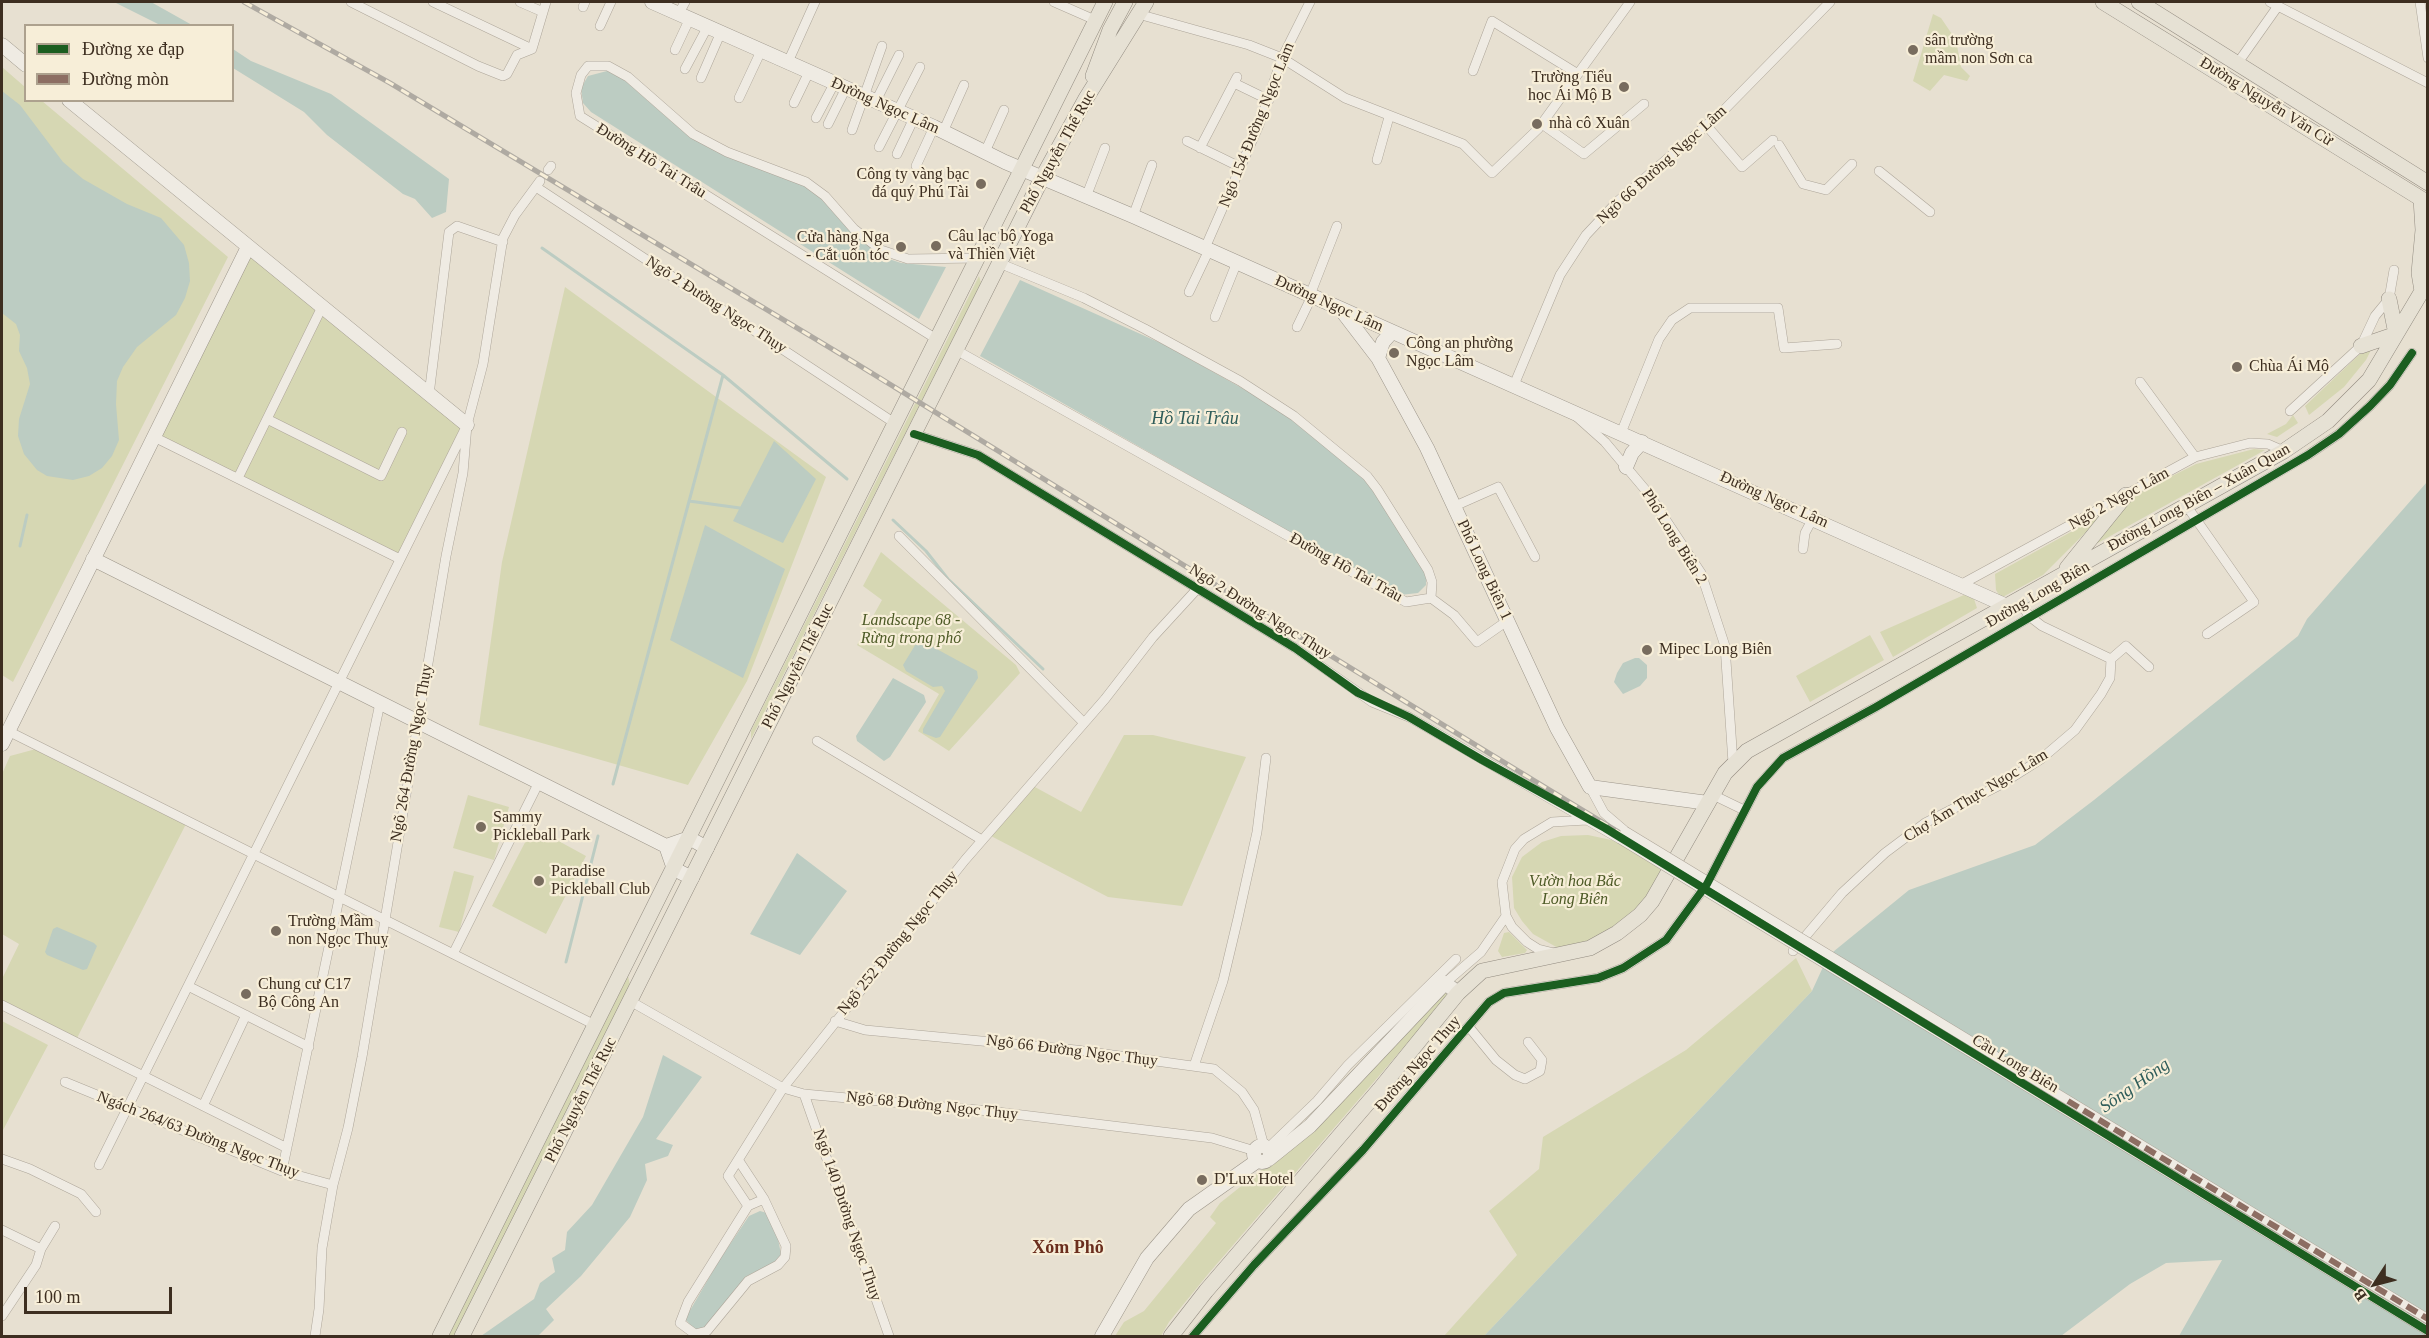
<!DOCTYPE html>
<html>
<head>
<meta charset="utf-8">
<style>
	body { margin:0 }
	#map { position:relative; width:2429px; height:1338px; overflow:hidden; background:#e7e0d1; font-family:Georgia,serif }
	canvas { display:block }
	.frame { position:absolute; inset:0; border:3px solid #3d2e20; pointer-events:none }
	.legend { position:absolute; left:24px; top:24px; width:210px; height:78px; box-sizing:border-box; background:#f7eed8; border:2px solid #ada18e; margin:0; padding:8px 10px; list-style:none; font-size:18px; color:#3d2e20 }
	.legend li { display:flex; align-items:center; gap:12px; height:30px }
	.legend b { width:30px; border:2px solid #ada18e }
	.north { position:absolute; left:2345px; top:1254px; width:60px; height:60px; -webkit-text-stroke:4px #f7eed8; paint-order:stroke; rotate:234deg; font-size:16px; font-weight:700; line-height:24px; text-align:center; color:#3d2e20 }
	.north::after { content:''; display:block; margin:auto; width:21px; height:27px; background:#3d2e20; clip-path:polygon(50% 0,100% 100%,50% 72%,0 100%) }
	.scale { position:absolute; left:24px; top:1287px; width:148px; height:27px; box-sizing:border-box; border:3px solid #3d2e20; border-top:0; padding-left:8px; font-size:18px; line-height:21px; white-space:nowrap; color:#3d2e20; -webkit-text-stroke:4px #f7eed8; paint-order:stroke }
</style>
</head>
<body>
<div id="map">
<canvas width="2429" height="1338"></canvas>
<div class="frame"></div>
<ul class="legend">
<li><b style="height:8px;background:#1b5e20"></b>Đường xe đạp</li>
<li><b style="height:8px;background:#8d6e63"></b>Đường mòn</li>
</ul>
<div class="north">B</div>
<div class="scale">100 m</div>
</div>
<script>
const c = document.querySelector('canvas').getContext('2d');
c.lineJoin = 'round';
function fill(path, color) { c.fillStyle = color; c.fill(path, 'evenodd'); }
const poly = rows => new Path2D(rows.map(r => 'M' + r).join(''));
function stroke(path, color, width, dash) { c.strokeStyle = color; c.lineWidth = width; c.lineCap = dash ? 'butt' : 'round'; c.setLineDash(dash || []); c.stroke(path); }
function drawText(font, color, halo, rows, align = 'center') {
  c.font = font + ' Georgia,serif'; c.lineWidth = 4.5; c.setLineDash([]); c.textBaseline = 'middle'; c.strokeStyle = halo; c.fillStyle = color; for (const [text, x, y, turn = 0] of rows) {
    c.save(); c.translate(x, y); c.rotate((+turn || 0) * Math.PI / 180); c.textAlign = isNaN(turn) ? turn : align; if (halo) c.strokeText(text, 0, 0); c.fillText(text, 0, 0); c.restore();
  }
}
fill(poly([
	[1933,14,1941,18,1956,40,1961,67,1970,76,1967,81,1944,75,1930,91,1913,81],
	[2,67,25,87,26,100,42,101,228,257,13,682,2,675],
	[248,247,467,425,400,559,154,437],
	[979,276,981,283,751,739,751,731],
	[565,287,826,477,747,681,688,785,479,725,502,562],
	[2372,348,2366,360,2344,387,2309,415,2305,406,2361,353],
	[2293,415,2298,423,2277,437,2267,434,2286,424],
	[2254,449,2265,450,2087,549,2138,493,2196,464],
	[2105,513,2043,575,2001,598,1996,590,1995,574],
	[881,552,1016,665,1020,673,949,751,918,731,939,694,857,645,882,600,863,586],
	[1964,595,1974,599,1977,608,1893,657,1880,632],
	[1870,635,1884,660,1810,702,1796,676],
	[1124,735,1153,735,1246,757,1182,906,1108,897,991,836,1033,786,1081,812],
	[36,749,186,824,75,1042,2,1005,2,979,19,944,2,934,2,774,10,756],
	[468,795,509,807,494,860,453,848],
	[533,827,586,856,546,934,492,906],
	[1588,835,1616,841,1666,872,1617,933,1560,949,1533,934,1522,921,1514,908,1512,877,1522,857,1542,842,1561,836],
	[454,871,474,876,459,932,439,927],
	[1509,932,1527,950,1525,953,1502,957,1498,951,1504,933],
	[1796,958,1812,991,1484,1336,1444,1336,1517,1255,1489,1211,1539,1169,1543,1137,1686,1050],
	[628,976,630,985,454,1336,448,1336],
	[1446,992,1447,997,1209,1273,1169,1322,1161,1336,1115,1336,1124,1322,1144,1311,1216,1223,1210,1217,1220,1203,1288,1149],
	[2,1021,48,1045,2,1132,2,1020]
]), '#d6d7b3');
fill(poly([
	[114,2,151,2,192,25,160,25],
	[233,49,251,61,331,94,449,179,446,212,432,218,415,199,403,194,327,135,304,112,233,68],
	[607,71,622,78,671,121,701,142,816,191,886,258,901,263,946,267,919,319,591,112,583,103,581,88,588,76],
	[2,91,20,105,63,162,83,179,127,204,161,218,184,245,189,263,190,281,185,298,176,315,137,347,123,367,117,381,116,404,119,440,112,456,102,468,89,476,73,480,47,476,37,470,24,454,18,436,19,419,30,384,27,368,19,351,20,335,16,324,2,313],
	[1020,280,1165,345,1281,410,1372,486,1426,573,1426,585,1418,593,1400,595,980,356],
	[774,441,816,479,783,543,733,521],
	[2427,482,2427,1336,2179,1336,2222,1260,2166,1263,2130,1284,2061,1336,1484,1336,1812,991,1828,956,1909,890,2035,845,2094,800,2298,636,2307,619],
	[705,525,785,569,743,678,670,640],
	[922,641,977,671,978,678,940,737,936,738,923,733,923,729,945,691,942,686,933,687,906,671,903,665,917,642],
	[1635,658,1639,658,1647,665,1647,678,1640,686,1623,694,1614,682,1617,673,1623,663],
	[893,678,924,695,926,702,890,757,884,761,857,741,856,736],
	[797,853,847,891,800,955,750,934],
	[57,927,94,943,97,946,87,969,83,970,47,955,45,952,53,929],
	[663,1055,702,1077,656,1139,673,1145,668,1156,645,1164,647,1180,630,1217,581,1276,546,1309,554,1320,538,1336,481,1336,534,1299,540,1283,555,1272,552,1258,565,1250,567,1232,592,1205,643,1117],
	[760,1211,767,1213,778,1239,781,1254,777,1261,745,1277,711,1324,698,1330,694,1329,685,1319,720,1259,749,1216]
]), '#bcccc2');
stroke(poly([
	[542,248,723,375,847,479],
	[689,501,740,508],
	[893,520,926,551,948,579,1043,669],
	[20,546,27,515],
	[613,784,723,375],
	[566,962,598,836]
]), '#bcccc2', 3);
const street = poly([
	[351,2,478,66,503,76,507,74,517,55,532,49],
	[433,2,532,49],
	[520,2,543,12],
	[1054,2,1095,20],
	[2270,2,2428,83],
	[2420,2,2428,58],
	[583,7,585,2],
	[679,13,685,2],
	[1138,14,1249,45,1282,58,1345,98,1463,144,1492,173,1538,129,1630,2],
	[600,26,611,2],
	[532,49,546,2],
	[675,50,690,18],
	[788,62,815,2],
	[2237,64,2278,6],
	[685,69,708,26],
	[1473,71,1492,21,1578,74],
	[701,78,721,32],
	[1234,83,1269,100],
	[739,98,761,51],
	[876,101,899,55],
	[794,103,809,72],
	[816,118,834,84],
	[828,124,846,88],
	[1542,124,1584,154,1644,104],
	[1706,125,1742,167,1773,140],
	[852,130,882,46],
	[943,132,964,85],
	[1187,141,1240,167],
	[1779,145,1803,184,1826,190,1852,164],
	[879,147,920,67],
	[1200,148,1237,77],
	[985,152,1004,110],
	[897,154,914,118],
	[1377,160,1389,117],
	[916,166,934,127],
	[548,170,551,166],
	[1879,171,1930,212],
	[536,187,896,424],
	[1086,197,1105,148],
	[1133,216,1152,165],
	[1205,248,1259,125,1282,58,1310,2],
	[999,263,1084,298,1145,329,1240,381,1294,416,1367,476,1377,489,1428,570,1432,582,1431,598],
	[1189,292,1209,250],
	[1310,295,1337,226],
	[1215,317,1237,262],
	[1297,327,1312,296],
	[938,340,580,116,576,93,581,75,588,66,608,66,628,77,693,134,727,152,806,182,825,196,854,229,881,250,908,259,979,258],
	[956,350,1406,602,1431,598],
	[2140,382,2195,457],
	[1514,385,1560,275,1586,235,1618,201,1723,111,1830,2],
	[429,395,449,232,457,226,503,242],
	[2290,411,2361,346,2375,316,2389,299,2394,270],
	[1577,417,1605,442,1648,493,1701,573,1725,646,1733,763],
	[267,419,381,476,402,432],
	[1621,433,1659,339,1672,320,1690,308,1778,308,1784,348,1837,344],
	[914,434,978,455,1295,648,1372,702,1409,717,1620,839],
	[154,437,400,559],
	[238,478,322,307],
	[2186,505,2254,602,2207,634],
	[1455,506,1498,487,1535,557],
	[899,536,1083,722],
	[1803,549,1805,533,1813,518],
	[1962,584,2195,457,2250,443,2268,444,2284,451],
	[1431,598,1454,615,1477,642,1507,621],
	[2111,659,2126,646,2149,667],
	[8,731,595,1025],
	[817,741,982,840],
	[1590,787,1604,813,1625,831],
	[1713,795,1744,810],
	[1793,951,1842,893,1885,853,1925,823,2000,785,2041,759,2075,730,2101,694,2110,678,2111,659,2042,626,2029,616,2018,599],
	[1554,953,1538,949,1527,942,1512,927,1506,916,1502,882,1515,849,1524,839,1552,822,1587,820],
	[453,954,539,782],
	[1445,983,1481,952,1506,916],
	[188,986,309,1047],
	[630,1001,783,1088,804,1094,989,1111,1212,1138,1255,1151],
	[2,1005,287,1148],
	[835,1021,865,1030,1076,1050,1214,1069,1242,1092,1254,1110,1264,1146],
	[1469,1027,1496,1060,1515,1075,1525,1079,1540,1071,1542,1060,1528,1042],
	[1194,1066,1223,981,1238,918,1257,832,1266,758],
	[65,1082,282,1171,333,1185],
	[804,1094,889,1336],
	[203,1106,246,1015],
	[1268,1148,1317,1101,1348,1065,1456,959],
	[2,1159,30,1169,81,1194,96,1212],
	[739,1161,764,1199,786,1246,785,1257,778,1265,748,1281,707,1331,695,1334,680,1323,688,1302,748,1206,764,1199],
	[99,1165,464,431],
	[282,1171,380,703],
	[748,1206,728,1176,783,1088,965,860,1105,699,1153,637,1198,588],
	[2,1230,41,1249],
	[2,1316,36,1265,41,1249,55,1226],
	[315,1336,319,1309,322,1248,333,1185,348,1128,362,1057,446,556,463,473,467,425,483,364,503,238,515,215,540,181],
	[1193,1336,1254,1265,1363,1150,1489,1002,1504,993,1598,978,1623,968,1666,940,1707,884,1757,787,1783,758,1876,707,2308,455,2339,434,2370,406,2390,385,2412,353]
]);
const secondary = poly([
	[652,2,934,127,1005,162,1133,216,2007,606],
	[2,45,26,65],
	[69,100,467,425],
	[1342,311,1378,358,1427,448,1557,728,1590,787,1708,803],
	[1378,358,1383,342,1392,332],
	[1626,467,1632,453,1642,442],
	[93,559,666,846,674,869,692,878],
	[2,744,248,247],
	[666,846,689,838,707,848],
	'1254 1154a8 8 0 1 1 16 0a8 8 0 1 1-16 0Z',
	[1269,1159,1310,1126,1445,983,1458,993],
	[1102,1336,1147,1258,1189,1209,1257,1161]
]);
const primary = poly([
	[2103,2,2428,203],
	[2139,2,2428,183],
	[1093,76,1110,30,1125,2],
	[2421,199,2423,230,2419,273,2422,291],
	[2361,346,2396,334,2389,299],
	[2067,568,2126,495],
	[440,1336,1105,2],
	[462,1336,1042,178,1085,100,1146,2],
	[1171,1336,1206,1291,1379,1090,1458,993,1482,971,1590,948,1617,933,1640,915,1652,901,1725,773,1747,751,2284,451,2328,421,2369,380,2422,291]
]);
stroke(street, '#ada599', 10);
stroke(secondary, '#9c958a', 15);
stroke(primary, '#928b80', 16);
stroke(street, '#efebe3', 9);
stroke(secondary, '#efebe3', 14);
stroke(primary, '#e6e1d4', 15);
const rail = poly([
	[244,2,390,83,857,364,1492,755,2428,1325]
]);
stroke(rail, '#afaaa2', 5);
stroke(rail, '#f7eed8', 3, [9]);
const streetBridge = poly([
	[1625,831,2428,1319],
	[1620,839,2428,1331]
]);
stroke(streetBridge, '#ada599', 10, []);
stroke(streetBridge, '#efebe3', 9);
stroke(poly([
	[2068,1101,2428,1319]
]), '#8d6e63', 6, [12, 6]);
stroke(poly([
	[914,434,978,455,1295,648,1358,693,1409,717,1482,760,1605,828,2428,1331],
	[1193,1336,1254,1265,1363,1150,1489,1002,1504,993,1598,978,1623,968,1666,940,1707,884,1757,787,1783,758,1876,707,2308,455,2339,434,2370,406,2390,385,2412,353]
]), '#1b5e20', 8);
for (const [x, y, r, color] of [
	[1913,50,6,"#786c5e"],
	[1624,87,6,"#786c5e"],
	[1537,124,6,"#786c5e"],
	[981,184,6,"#786c5e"],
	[936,246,6,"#786c5e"],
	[901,247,6,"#786c5e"],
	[1394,353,6,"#786c5e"],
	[2237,367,6,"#786c5e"],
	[1647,650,6,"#786c5e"],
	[481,827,6,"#786c5e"],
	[539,881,6,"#786c5e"],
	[276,931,6,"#786c5e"],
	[246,994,6,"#786c5e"],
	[1202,1180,6,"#786c5e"]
]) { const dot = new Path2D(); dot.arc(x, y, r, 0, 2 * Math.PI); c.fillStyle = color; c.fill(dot); stroke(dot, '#f7eed8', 2); }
drawText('16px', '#3d2e20', '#f7eed8', [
	["sân trường",1925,41],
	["mầm non Sơn ca",1925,59],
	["Trường Tiểu",1612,78,"right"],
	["học Ái Mộ B",1612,96,"right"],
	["nhà cô Xuân",1549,124],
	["Công ty vàng bạc",969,175,"right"],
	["đá quý Phú Tài",969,193,"right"],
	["Câu lạc bộ Yoga",948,237],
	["và Thiền Việt",948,255],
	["Cửa hàng Nga",889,238,"right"],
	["- Cắt uốn tóc",889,256,"right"],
	["Công an phường",1406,344],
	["Ngọc Lâm",1406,362],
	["Chùa Ái Mộ",2249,367],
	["Mipec Long Biên",1659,650],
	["Sammy",493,818],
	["Pickleball Park",493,836],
	["Paradise",551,872],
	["Pickleball Club",551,890],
	["Trường Mầm",288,922],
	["non Ngọc Thuỵ",288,940],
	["Chung cư C17",258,985],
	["Bộ Công An",258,1003],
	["D'Lux Hotel",1214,1180]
], 'left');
drawText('16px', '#3d2e20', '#f7eed8', [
	["Đường Nguyễn Văn Cừ",2266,102,32],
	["Đường Ngọc Lâm",885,106,24],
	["Ngõ 154 Đường Ngọc Lâm",1257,125,-68],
	["Phố Nguyễn Thế Rục",1058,152,-61],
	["Đường Hồ Tai Trâu",651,161,32],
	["Ngõ 66 Đường Ngọc Lâm",1662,165,-42],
	["Đường Ngọc Lâm",1329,304,24],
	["Ngõ 2 Đường Ngọc Thụy",716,305,33],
	["Đường Long Biên – Xuân Quan",2199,498,-29],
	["Ngõ 2 Ngọc Lâm",2119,499,-29],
	["Đường Ngọc Lâm",1774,500,24],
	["Phố Long Biên 2",1674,537,58],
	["Đường Hồ Tai Trâu",1346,568,29],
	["Phố Long Biên 1",1484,570,65],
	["Đường Long Biên",2038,595,-30],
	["Ngõ 2 Đường Ngọc Thụy",1260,612,32],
	["Phố Nguyễn Thế Rục",798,666,-63],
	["Ngõ 264 Đường Ngọc Thụy",412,753,-80],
	["Chợ Ẩm Thực Ngọc Lâm",1976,796,-31],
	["Ngõ 252 Đường Ngọc Thụy",898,943,-51],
	["Ngõ 66 Đường Ngọc Thụy",1072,1051,7],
	["Đường Ngọc Thụy",1418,1064,-49],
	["Cầu Long Biên",2015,1064,31],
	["Phố Nguyễn Thế Rục",581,1100,-63],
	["Ngõ 68 Đường Ngọc Thụy",932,1106,6],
	["Ngách 264/63 Đường Ngọc Thụy",198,1135,21],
	["Ngõ 140 Đường Ngọc Thụy",847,1215,71]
]);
drawText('italic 16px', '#4d5a26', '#f7eed8', [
	["Landscape 68 -",911,621],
	["Rừng trong phố",911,639],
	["Vườn hoa Bắc",1575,882],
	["Long Biên",1575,900]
]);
drawText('italic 18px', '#2f5d5a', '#f7eed8', [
	["Hồ Tai Trâu",1195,419],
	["Sông Hồng",2135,1086,-35]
]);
drawText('bold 18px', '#6b2e1e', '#f7eed8', [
	["Xóm Phô",1068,1248]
]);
</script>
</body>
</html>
